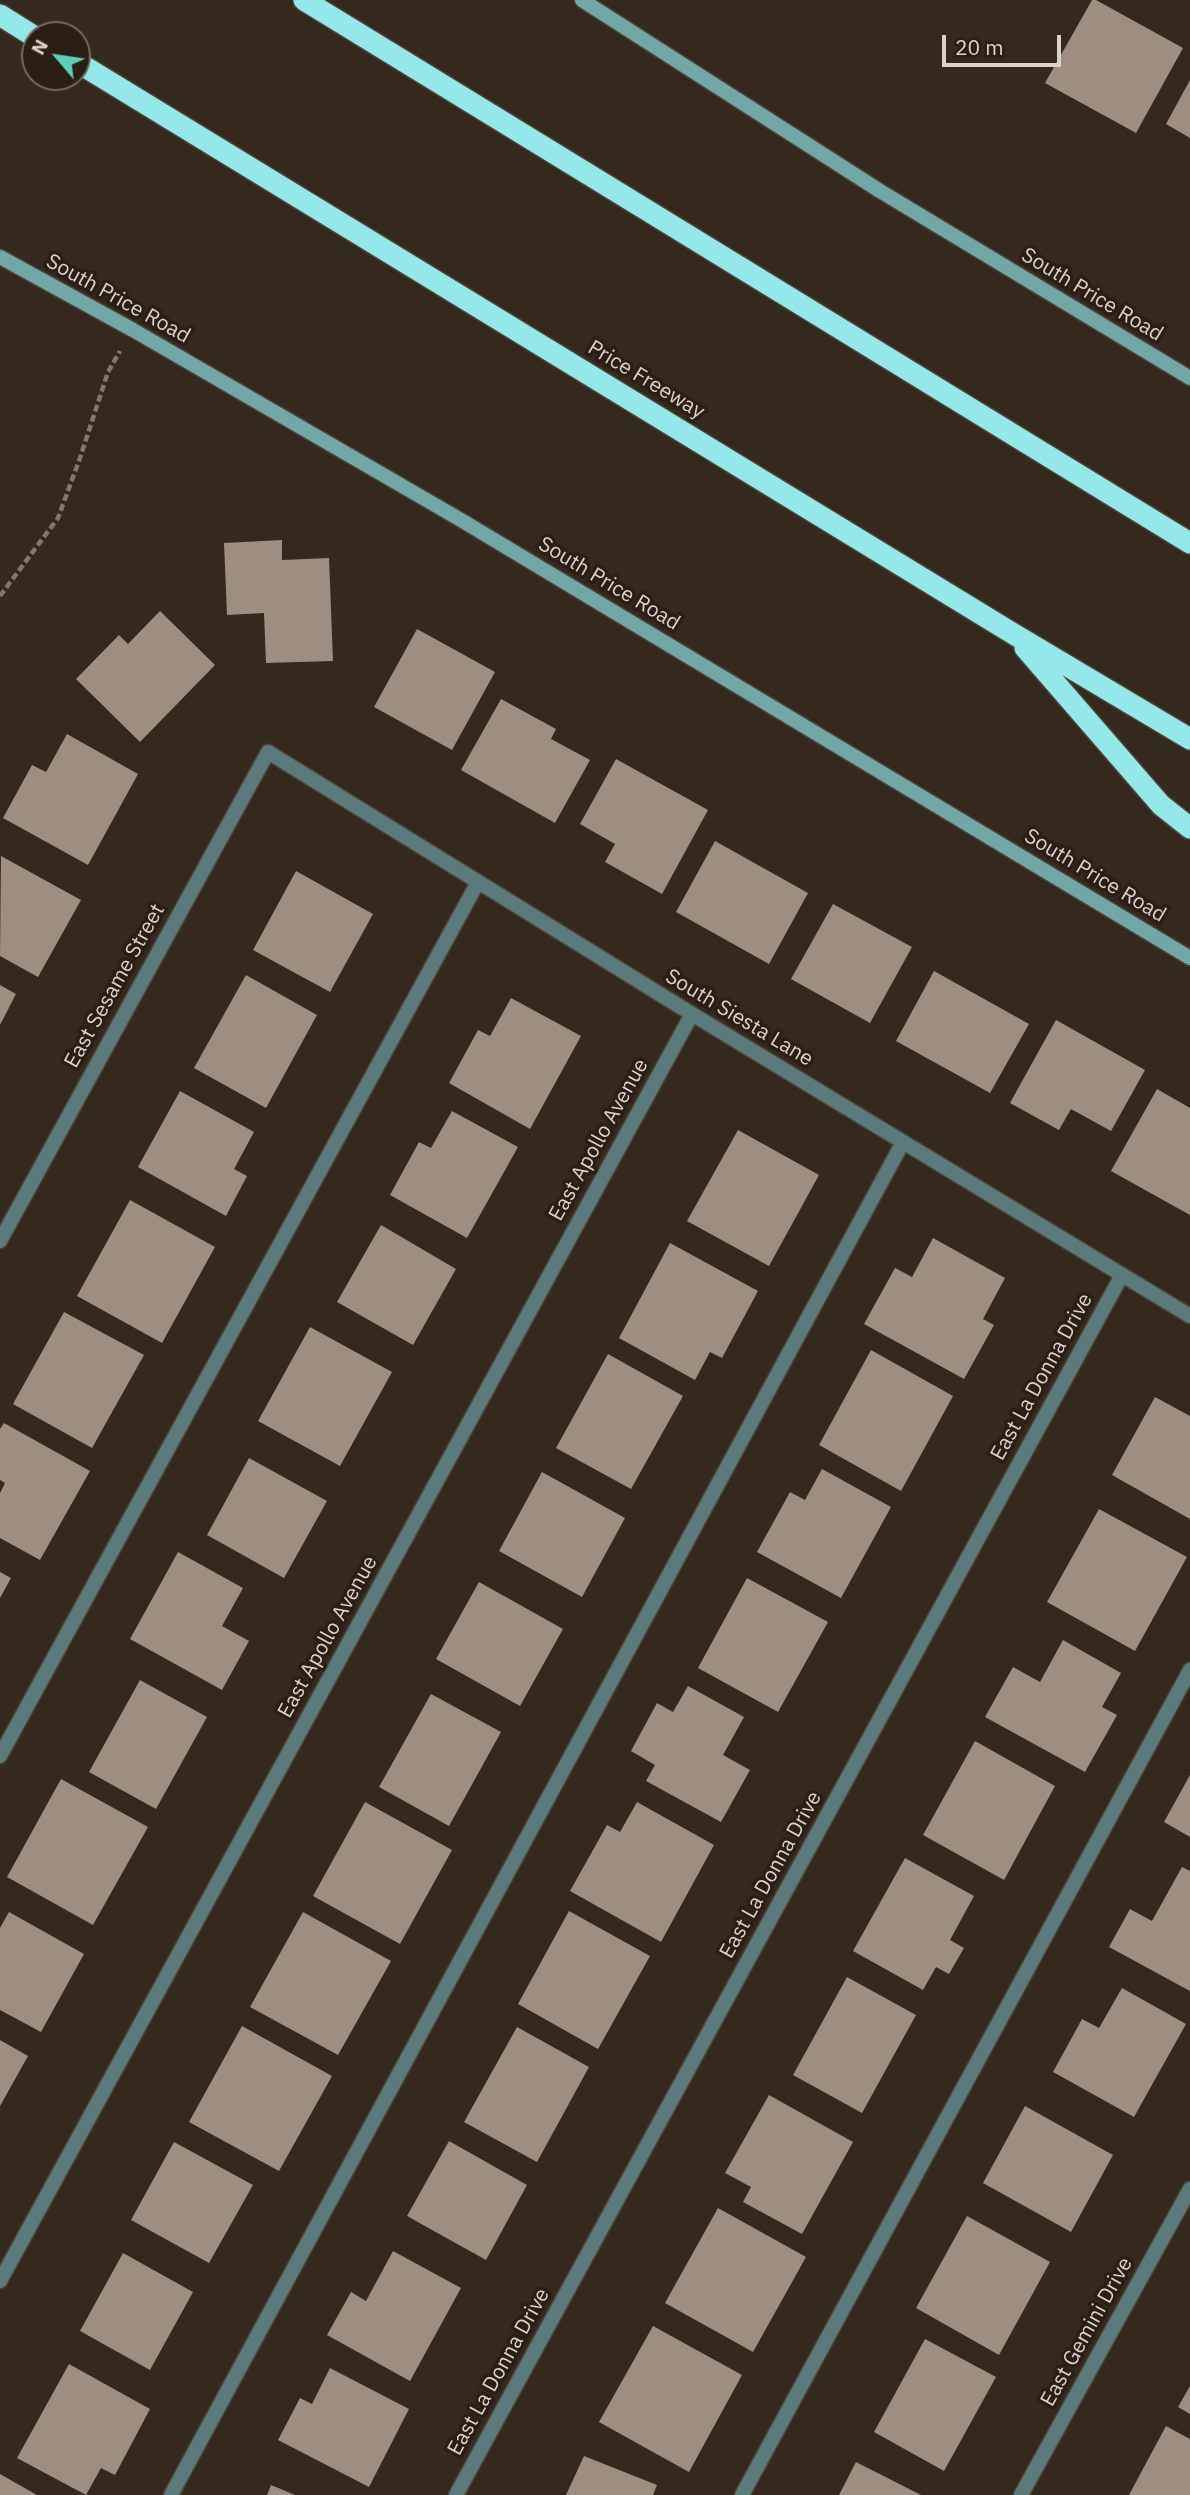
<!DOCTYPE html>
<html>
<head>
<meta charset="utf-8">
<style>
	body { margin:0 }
	#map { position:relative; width:1190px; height:2495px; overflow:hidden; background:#35291e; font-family:"IBM Plex Sans",sans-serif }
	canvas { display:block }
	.north { position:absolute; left:21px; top:21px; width:70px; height:70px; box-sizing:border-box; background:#2b1f15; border:2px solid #71675e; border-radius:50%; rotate:299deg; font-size:19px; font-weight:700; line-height:28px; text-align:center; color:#dad2cb }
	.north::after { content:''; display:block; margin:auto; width:24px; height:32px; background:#5eceb8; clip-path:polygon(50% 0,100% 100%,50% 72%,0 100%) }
	.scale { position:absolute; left:942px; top:35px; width:119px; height:32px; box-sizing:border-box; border:4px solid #dad2cb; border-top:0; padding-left:9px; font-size:21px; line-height:24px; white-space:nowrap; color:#dad2cb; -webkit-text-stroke:5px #2b1f15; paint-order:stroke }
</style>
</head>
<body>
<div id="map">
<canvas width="1190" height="2495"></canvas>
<div class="north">N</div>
<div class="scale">20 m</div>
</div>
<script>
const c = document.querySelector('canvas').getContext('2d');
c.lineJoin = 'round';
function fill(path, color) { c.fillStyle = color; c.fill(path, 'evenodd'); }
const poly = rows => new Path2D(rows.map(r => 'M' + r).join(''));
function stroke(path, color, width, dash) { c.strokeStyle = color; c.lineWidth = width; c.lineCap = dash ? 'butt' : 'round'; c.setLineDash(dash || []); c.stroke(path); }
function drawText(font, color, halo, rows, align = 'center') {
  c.font = font + ' "IBM Plex Sans",sans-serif'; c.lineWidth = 7; c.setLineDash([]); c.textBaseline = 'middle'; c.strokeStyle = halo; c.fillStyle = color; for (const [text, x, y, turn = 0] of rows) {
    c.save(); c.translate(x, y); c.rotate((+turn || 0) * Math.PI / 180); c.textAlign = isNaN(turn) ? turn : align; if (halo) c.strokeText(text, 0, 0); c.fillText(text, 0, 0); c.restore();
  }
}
fill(poly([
	[1092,0,1096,0,1183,48,1136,133,1045,83],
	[1190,80,1190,138,1166,124],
	[282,540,282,560,329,558,333,661,266,663,264,613,227,615,224,543],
	[160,611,215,665,140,742,76,679,119,635,128,644],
	[417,629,495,672,452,750,374,707],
	[501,699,556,729,551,739,590,760,555,823,461,770],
	[67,734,138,774,88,865,3,818,32,765,46,772],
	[616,759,708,810,662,894,605,862,615,844,580,824],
	[715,841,808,893,769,964,676,912],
	[1,856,81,900,38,977,0,956],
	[296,871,373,914,330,992,253,950],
	[833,904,912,947,870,1023,791,979],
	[934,971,1029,1024,990,1093,896,1041],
	[246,975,317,1015,266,1108,194,1068],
	[0,985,16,994,0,1025],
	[511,998,581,1036,530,1129,449,1083,478,1030,490,1036],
	[1056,1020,1145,1070,1111,1131,1071,1109,1059,1130,1010,1103],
	[1157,1089,1190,1108,1190,1215,1111,1171],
	[180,1091,254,1132,234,1169,247,1176,226,1216,138,1167],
	[452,1111,518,1147,467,1238,390,1195,419,1142,431,1148],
	[738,1130,819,1175,769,1266,687,1221],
	[130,1200,215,1247,162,1343,77,1296],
	[381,1225,456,1269,413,1345,337,1302],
	[933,1238,1005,1278,983,1319,994,1325,964,1379,864,1324,895,1268,912,1277],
	[670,1243,758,1291,722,1358,710,1352,695,1380,619,1338],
	[64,1312,144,1355,92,1448,13,1404],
	[310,1327,392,1372,340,1466,258,1421],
	[871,1350,953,1396,901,1491,819,1445],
	[608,1354,683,1396,631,1489,556,1448],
	[1155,1397,1190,1416,1190,1519,1112,1475],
	[4,1423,90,1471,40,1560,0,1538,0,1493,5,1483,0,1480,0,1429],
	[249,1458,327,1501,284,1578,207,1535],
	[822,1469,891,1507,841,1598,757,1552,790,1492,805,1500],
	[542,1472,625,1518,582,1597,499,1551],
	[1099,1509,1187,1557,1135,1651,1047,1602],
	[178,1552,243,1588,222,1626,249,1641,222,1690,130,1639],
	[0,1572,11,1578,0,1598],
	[747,1578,828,1622,778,1712,698,1668],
	[479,1582,563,1629,520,1706,436,1659],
	[1063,1640,1121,1673,1102,1707,1117,1715,1085,1772,985,1717,1013,1667,1040,1682],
	[140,1680,207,1717,156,1809,89,1772],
	[688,1686,744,1717,723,1755,750,1770,721,1822,646,1781,655,1765,631,1751,657,1703,673,1712],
	[431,1694,501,1732,449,1826,379,1787],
	[975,1741,1055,1786,1004,1880,923,1835],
	[1190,1775,1190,1837,1164,1822],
	[61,1779,148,1827,93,1925,7,1877],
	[365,1802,452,1850,400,1944,313,1896],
	[637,1802,714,1845,661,1942,570,1891,607,1825,620,1832],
	[905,1858,974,1896,950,1940,964,1948,949,1974,936,1967,923,1990,853,1951],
	[1182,1867,1190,1871,1190,1991,1109,1947,1130,1909,1152,1921],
	[569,1911,650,1956,598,2049,518,2004],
	[9,1912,84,1954,41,2032,0,2010,0,1928],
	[303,1912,391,1961,338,2055,250,2007],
	[847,1977,916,2015,862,2113,793,2075],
	[1122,1988,1186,2024,1134,2117,1053,2072,1082,2019,1099,2028],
	[242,2026,332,2076,279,2171,189,2122],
	[517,2027,589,2067,537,2162,464,2122],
	[0,2040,28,2056,0,2106],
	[769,2095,853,2142,802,2234,743,2202,751,2187,725,2173],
	[1025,2106,1113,2155,1071,2232,983,2183],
	[449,2141,527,2185,486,2260,407,2216],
	[174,2142,253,2185,209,2263,131,2220],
	[718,2208,806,2257,753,2352,665,2303],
	[967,2216,1050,2262,999,2355,916,2308],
	[393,2251,461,2288,410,2381,327,2335,351,2292,366,2301],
	[123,2253,193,2292,150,2370,80,2331],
	[653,2326,742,2375,689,2472,599,2422],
	[925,2339,996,2377,944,2471,874,2432],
	[69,2364,150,2409,115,2475,101,2468,86,2495,17,2458],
	[330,2368,409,2409,369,2487,278,2440,300,2398,312,2404],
	[1190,2386,1190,2414,1178,2407],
	[1166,2426,1190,2439,1190,2495,1129,2495],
	[584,2456,657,2485,653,2495,566,2495],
	[856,2462,921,2495,839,2495],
	[0,2474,37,2495,0,2495],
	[271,2485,295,2495,267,2495]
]), '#9d8e81');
const lane = poly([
	[0,1756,478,882],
	[171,2495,903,1142],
	[742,2495,1190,1670]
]);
const street = poly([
	[0,1241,268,752,692,1014,1190,1316],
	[0,2281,692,1014],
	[456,2495,1122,1275],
	[1021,2495,1190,2189]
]);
const secondary = poly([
	[582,0,880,191,1190,378],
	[0,257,133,330,461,520,1190,958]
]);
const highway = poly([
	[304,0,1190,543],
	[0,15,35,37],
	[77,62,1012,633,1190,739],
	[1025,648,1161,805,1190,828]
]);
stroke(lane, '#4f443a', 17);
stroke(street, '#4f443a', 17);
stroke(secondary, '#4f443a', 17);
stroke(highway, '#4f443a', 24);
stroke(poly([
	[0,596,58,518,80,458,108,372,120,351]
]), '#82776e', 4.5, [7, 3.5]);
stroke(lane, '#5a7a7b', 14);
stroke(street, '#5a7a7b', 14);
stroke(secondary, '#72a7a8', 14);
stroke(highway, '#94e8ea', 21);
drawText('21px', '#dad2cb', '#2b1f15', [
	["South Price Road",1092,295,31],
	["South Price Road",118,299,29],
	["Price Freeway",646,380,31],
	["South Price Road",609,584,31],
	["South Price Road",1095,876,31],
	["East Sesame Street",115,986,-61],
	["South Siesta Lane",739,1018,31],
	["East Apollo Avenue",599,1140,-61],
	["East La Donna Drive",1042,1377,-61],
	["East Apollo Avenue",328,1637,-61],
	["East La Donna Drive",771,1875,-61],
	["East Gemini Drive",1087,2332,-61],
	["East La Donna Drive",499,2372,-61]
]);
</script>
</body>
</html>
